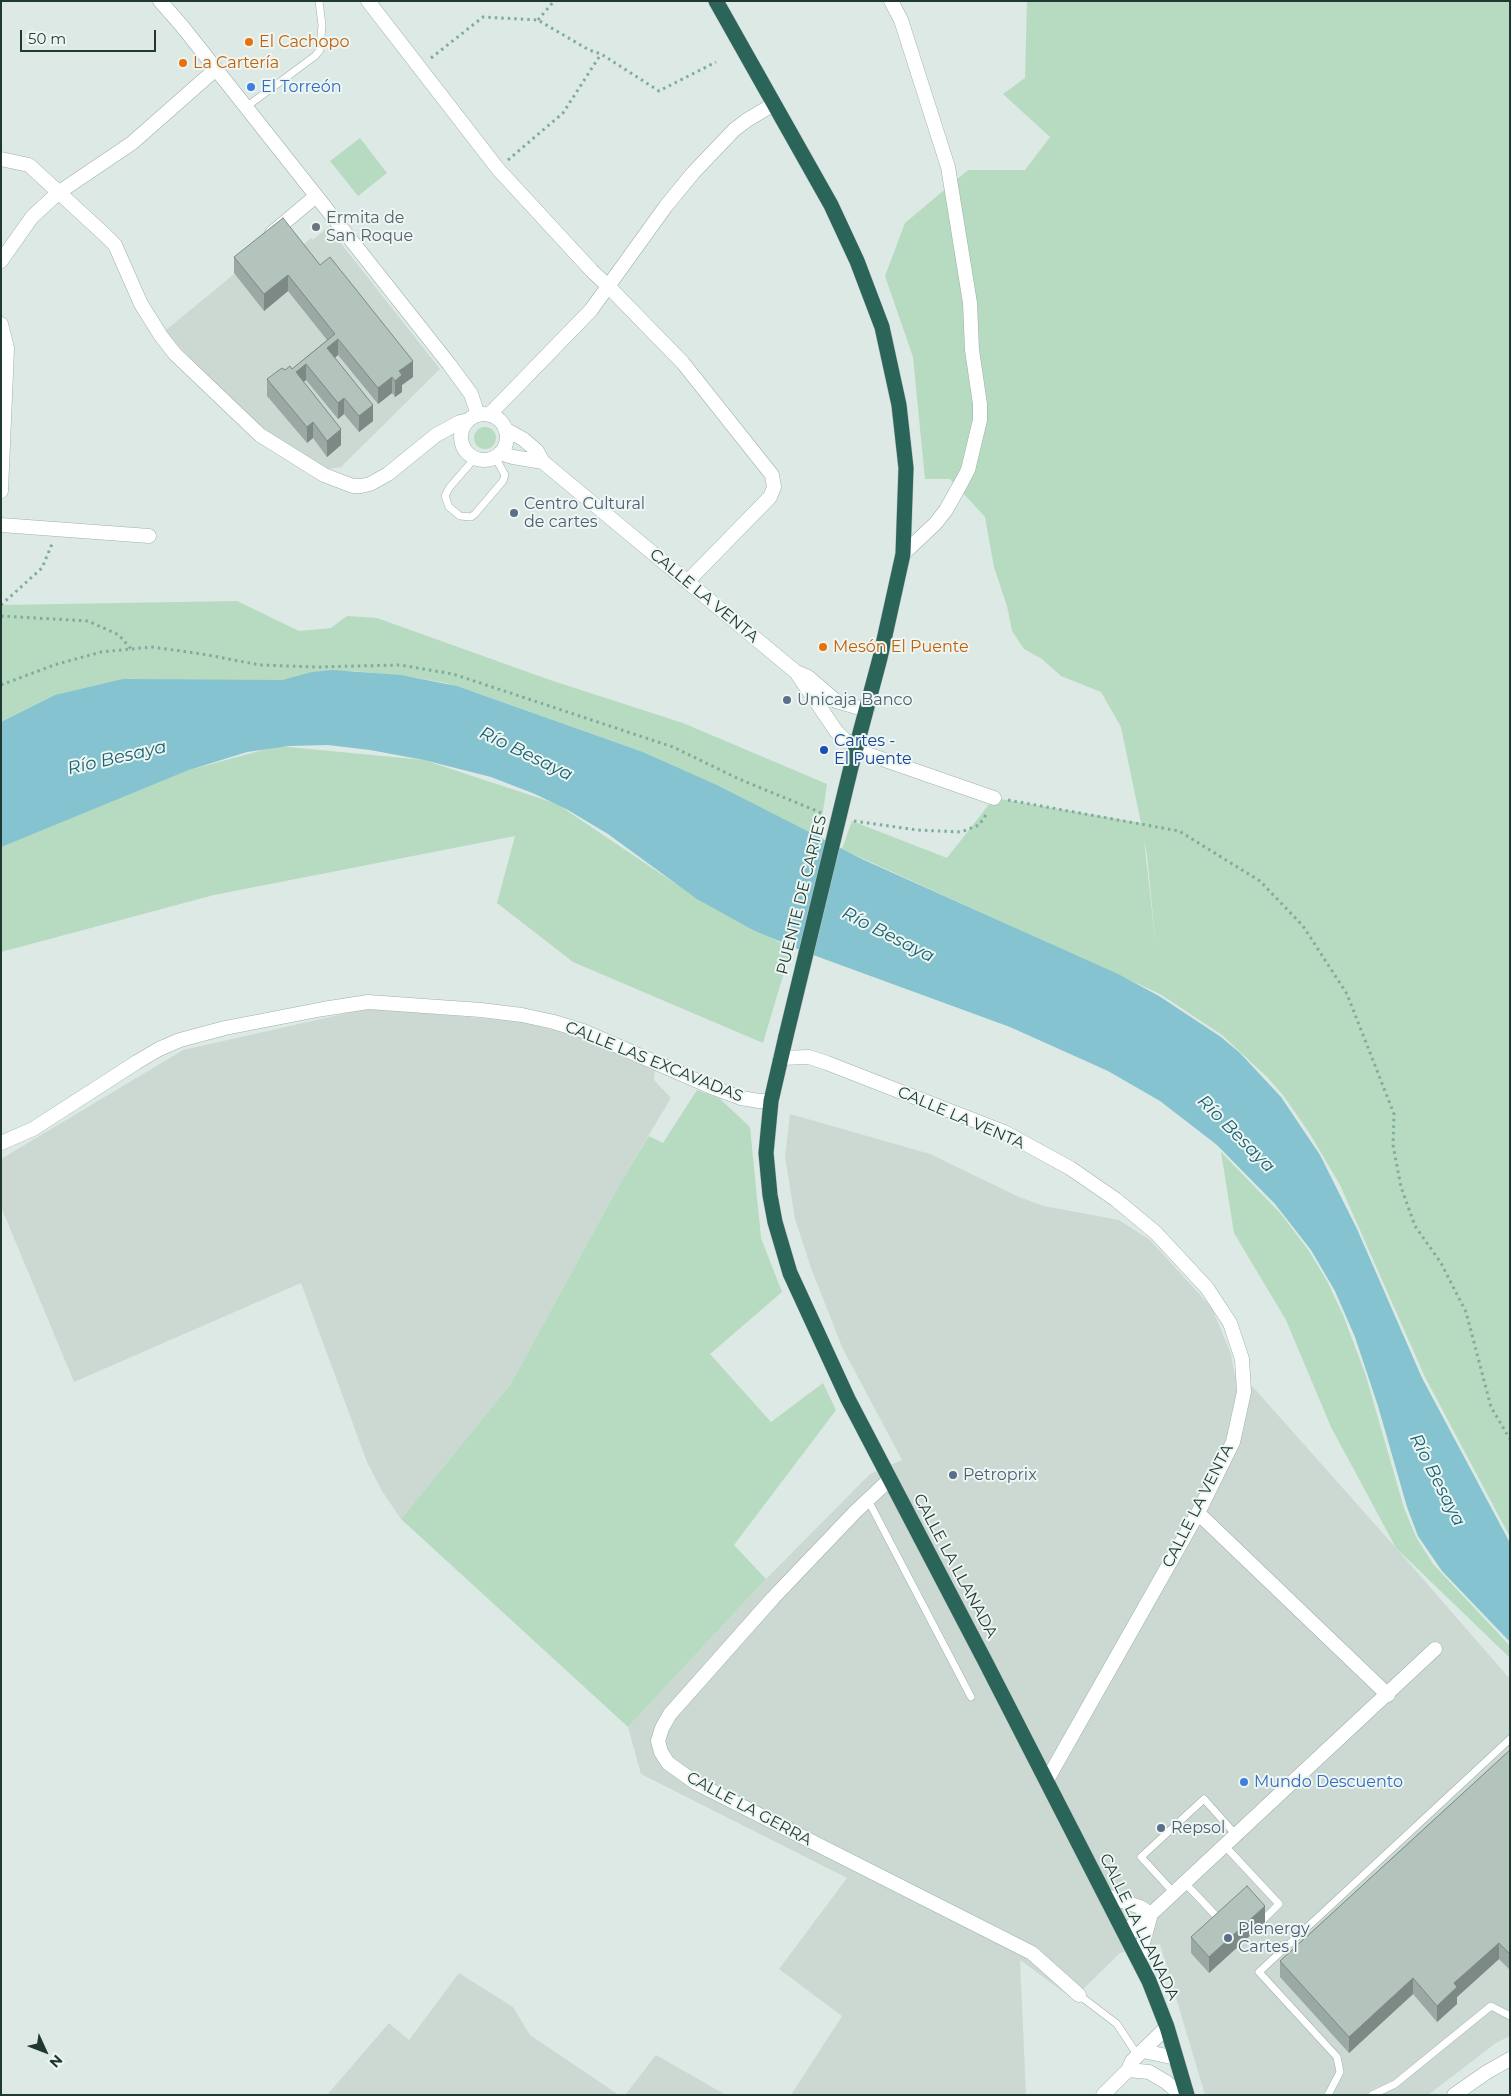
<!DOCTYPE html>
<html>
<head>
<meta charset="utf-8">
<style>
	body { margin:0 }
	#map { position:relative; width:1511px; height:2096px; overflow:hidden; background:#dde9e4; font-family:Montserrat,sans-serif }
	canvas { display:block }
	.frame { position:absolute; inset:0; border:2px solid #1f3832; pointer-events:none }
	.north { position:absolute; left:20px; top:2026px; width:50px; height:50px; -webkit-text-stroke:4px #edf6f2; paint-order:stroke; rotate:133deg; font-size:14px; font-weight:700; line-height:20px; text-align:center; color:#1f3832 }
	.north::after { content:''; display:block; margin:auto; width:18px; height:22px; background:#1f3832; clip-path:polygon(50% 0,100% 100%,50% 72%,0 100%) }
	.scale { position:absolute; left:20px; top:30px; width:136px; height:22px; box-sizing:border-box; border:2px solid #1f3832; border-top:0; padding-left:6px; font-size:15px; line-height:18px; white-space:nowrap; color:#1f3832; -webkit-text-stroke:4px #edf6f2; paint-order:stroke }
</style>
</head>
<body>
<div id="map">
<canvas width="1511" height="2096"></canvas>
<div class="frame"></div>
<div class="north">N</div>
<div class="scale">50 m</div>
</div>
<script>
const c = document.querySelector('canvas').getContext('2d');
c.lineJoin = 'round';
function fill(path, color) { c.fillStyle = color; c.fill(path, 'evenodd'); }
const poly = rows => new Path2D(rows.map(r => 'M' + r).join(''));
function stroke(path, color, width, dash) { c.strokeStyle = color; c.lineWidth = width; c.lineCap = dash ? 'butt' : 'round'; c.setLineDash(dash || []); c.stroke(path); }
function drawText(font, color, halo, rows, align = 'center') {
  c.font = font + ' Montserrat,sans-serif'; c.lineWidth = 4; c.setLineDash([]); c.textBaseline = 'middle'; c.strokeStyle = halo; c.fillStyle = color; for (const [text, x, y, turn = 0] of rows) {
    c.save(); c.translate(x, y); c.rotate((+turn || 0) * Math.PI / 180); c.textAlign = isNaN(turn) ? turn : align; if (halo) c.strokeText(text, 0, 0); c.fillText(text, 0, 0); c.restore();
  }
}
fill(poly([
	[328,227,440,369,341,467,329,469,311,461,266,432,251,420,168,335,166,330,283,234,296,251,311,238,313,240],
	[370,1008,523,1022,591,1040,655,1068,654,1080,671,1098,622,1180,510,1385,401,1519,382,1491,367,1462,301,1283,74,1382,1,1207,1,1159,183,1050],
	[790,1114,930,1154,1019,1197,1044,1206,1119,1220,1150,1240,1212,1308,1231,1354,1235,1377,1253,1387,1396,1548,1510,1679,1510,2036,1496,2043,1428,2095,1205,2095,1160,1944,1120,1953,1073,1999,1020,1960,1026,2095,791,2095,842,2016,779,1969,847,1878,641,1774,628,1727,766,1579,870,1474,902,1460,842,1347,811,1268,795,1219,785,1157],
	[459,1973,513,2007,530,2035,619,2095,327,2095,389,2023,409,2040],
	[656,2055,726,2095,625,2095]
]), '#ccd9d3');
fill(poly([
	[1027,1,1510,1,1510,1537,1425,1377,1340,1185,1310,1134,1283,1095,1267,1077,1222,1035,1160,994,842,849,852,821,947,858,994,798,1141,823,1121,727,1101,692,1061,676,1042,659,1024,649,1012,631,1007,606,994,567,985,517,950,479,925,479,913,357,885,276,905,223,968,170,1025,170,1050,137,1003,94,1025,78],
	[1144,840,1147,855,1156,947],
	[360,138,387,173,358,196,330,161],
	'474 438a11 11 0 1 1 22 0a11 11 0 1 1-22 0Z',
	[237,601,299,631,331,628,347,616,377,618,550,680,683,723,827,784,819,838,717,785,643,752,477,693,446,683,412,677,354,671,322,671,282,680,55,695,1,722,1,605],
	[278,746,424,760,557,804,673,882,791,949,763,1043,573,962,497,903,515,836,214,895,1,952,1,846,189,770],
	[697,1090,719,1098,750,1127,761,1238,782,1292,710,1354,771,1422,823,1383,836,1410,734,1545,766,1579,628,1727,401,1519,510,1385,622,1180,649,1136,663,1143],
	[1221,1152,1281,1214,1309,1251,1327,1281,1343,1315,1365,1373,1404,1508,1416,1537,1433,1564,1510,1646,1510,1658,1396,1548,1331,1427,1286,1320,1234,1233]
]), '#b6dbc0');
fill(poly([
	[332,670,401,675,457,686,643,752,717,785,864,860,1118,974,1159,996,1221,1037,1240,1053,1281,1097,1320,1155,1357,1229,1422,1378,1510,1543,1510,1642,1442,1571,1418,1536,1407,1507,1378,1406,1355,1337,1335,1291,1311,1250,1275,1204,1217,1145,1160,1101,1108,1071,1010,1027,805,952,753,930,697,899,608,834,568,810,535,794,491,777,424,760,370,750,328,745,289,746,247,752,189,770,1,847,1,722,55,695,123,679,282,680,312,672]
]), '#84c3cf');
const lane = poly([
	[246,107,315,56,320,50,322,25,319,1],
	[475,458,449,488,445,496,449,507,460,516,471,517,475,514,503,481,505,475,495,457],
	[868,1500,971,1697],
	[1225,1846,1279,1904,1260,1923],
	[1185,1883,1221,1921],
	[1174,1893,1141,1857,1204,1799,1236,1835],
	[1079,1995,1117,2024,1138,2056],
	[1328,2095,1340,2072,1337,2057,1259,1972,1510,1739],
	[1372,2095,1395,2084,1491,2006,1510,2016]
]);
const street = poly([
	[160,1,182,26,449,364,471,394,478,415],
	[368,1,498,169,592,271,609,287,683,363,772,475,774,487,770,497,687,582],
	[891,1,901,20,948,167,970,303,972,350,980,404,980,420,968,470,960,485,946,510,935,524,903,554],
	[1,159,29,165,105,235,115,245,141,304,161,336,175,354,260,435,324,475,353,486,361,486,370,484,388,474,436,435,460,422,469,420],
	[272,233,316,196],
	[1,261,32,217,58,193,132,143,216,69],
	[1,324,7,348,1,491],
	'461 437a23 23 0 1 1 46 0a23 23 0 1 1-46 0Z',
	[489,415,591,310,666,206,693,173,734,130,747,120,774,104],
	[505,429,523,439,537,451,543,462,796,672,808,677,836,701,867,710],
	[500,453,513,457,543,462],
	[1,525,149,536],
	[798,675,836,731,846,741,857,744],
	[856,750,994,798],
	[780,1058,809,1057,827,1063,1004,1132,1070,1168,1115,1199,1156,1233,1207,1288,1230,1323,1242,1359,1244,1392,1233,1442,1198,1513,1047,1780],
	[1,1143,33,1129,137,1062,159,1049,180,1040,225,1028,323,1009,368,1002,481,1010,522,1015,554,1022,583,1031,714,1088,741,1098,759,1101,771,1101],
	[890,1479,855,1512,773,1598,670,1714,662,1728,658,1741,661,1752,668,1763,696,1783,1032,1953,1079,1995],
	[1198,1513,1388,1695],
	[1105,1895,1140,1907,1151,1914],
	[1128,1939,1131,1928,1135,1922,1151,1914,1435,1649],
	[1138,1961,1151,1914],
	[1143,2051,1176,2058],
	[1128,2070,1132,2061,1167,2027],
	[1103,2095,1128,2070,1149,2072,1166,2082,1181,2095],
	[1454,2095,1487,2072,1510,2059]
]);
const highway = poly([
	[716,1,831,205,857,261,882,327,899,405,906,468,903,554,880,658,852,763],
	[786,1036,771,1101,766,1153,770,1195,775,1222,790,1273,848,1399,985,1661,1149,1981,1167,2027,1187,2095]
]);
stroke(lane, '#a0b0ab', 8);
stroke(street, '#a0b0ab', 15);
stroke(highway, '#bcc3c2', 16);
stroke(poly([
	[538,20,554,1],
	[431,58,483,17,538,20,589,50,601,54,659,91,716,62],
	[508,160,563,113,601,54],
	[1,605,42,568,52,544],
	[1,616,88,621,119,635,131,649],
	[1,685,54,665,101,652,152,647,202,654,260,665,317,667,400,665,453,674,673,747,739,779,824,814],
	[1008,800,1179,831,1260,881,1303,926,1347,994,1394,1114,1393,1145,1401,1187,1415,1226,1441,1263,1466,1312,1491,1407,1510,1439],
	[854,821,917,830,961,832,979,825,988,812]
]), '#7ead9e', 3, [2.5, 4]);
stroke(lane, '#fff', 7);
stroke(street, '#fff', 14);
stroke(highway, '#2b6459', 15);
const highwayBridge = poly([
	[786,1036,852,763]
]);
stroke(highwayBridge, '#bcc3c2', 16, []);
stroke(highwayBridge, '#2b6459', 15);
fill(poly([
	[234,257,320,265,413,377,402,385,402,392,395,397,392,393,378,404,338,355,335,358,373,421,359,432,344,414,338,419,306,380,303,382,341,445,327,457,313,438,307,443,267,396,267,379,285,370,292,369,327,340,288,291,264,311,234,273],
	[1510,1750,1510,1970,1499,1959,1457,1997,1457,2004,1437,2022,1413,1994,1349,2053,1280,1977,1280,1961],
	[1265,1922,1209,1973,1191,1953,1191,1937]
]), '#9aa9a3');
fill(poly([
	[288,275,288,291,264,311,264,294],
	[338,339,338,355,327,364,327,348],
	[413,361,413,377,402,385,402,392,395,397,395,381,399,371],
	[306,364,306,380,296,388,296,372],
	[392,377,392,393,378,404,378,388],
	[344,398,344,414,338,419,338,403],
	[373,405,373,421,359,432,359,416],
	[313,422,313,438,307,443,307,427],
	[341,429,341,445,327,457,327,441],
	[1265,1906,1265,1922,1209,1973,1209,1957],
	[1499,1943,1499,1959,1457,1997,1457,2004,1437,2022,1437,2006,1454,1983],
	[1413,1978,1413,1994,1349,2053,1349,2037]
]), '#7d8984');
const building = poly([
	[283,218,320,265,330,257,413,361,399,371,402,375,395,381,392,377,378,388,338,339,327,348,373,405,359,416,344,398,338,403,306,364,296,372,341,429,327,441,313,422,307,427,267,379,282,368,285,370,290,366,292,369,335,334,288,275,264,294,234,257,283,218],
	[1510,1750,1510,1954,1499,1943,1454,1983,1457,1987,1437,2006,1413,1978,1349,2037,1280,1961,1510,1750],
	[1247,1886,1265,1906,1209,1957,1191,1937,1247,1886]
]);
fill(building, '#b3c4bd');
stroke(building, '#7d8984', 1);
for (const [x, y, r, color] of [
	[249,42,5,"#e8710a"],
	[183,63,5,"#e8710a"],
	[251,87,5,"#3f7fe0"],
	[316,227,5,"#6b7280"],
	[514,513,5,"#5c6f8a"],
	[823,647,5,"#e8710a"],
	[787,700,5,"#5c6f8a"],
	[824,750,5,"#1a4fb4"],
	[953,1475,5,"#5c6f8a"],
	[1244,1782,5,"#3f7fe0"],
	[1161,1828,5,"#5c6f8a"],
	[1228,1938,5,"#5c6f8a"]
]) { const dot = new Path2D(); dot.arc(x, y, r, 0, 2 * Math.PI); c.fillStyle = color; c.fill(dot); stroke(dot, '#edf6f2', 2); }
drawText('16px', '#c56008', '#edf6f2', [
	["El Cachopo",259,42],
	["La Cartería",193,63],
	["Mesón El Puente",833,647]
], 'left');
drawText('16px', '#366cbe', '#edf6f2', [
	["El Torreón",261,87],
	["Mundo Descuento",1254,1782]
], 'left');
drawText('16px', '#5b616d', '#edf6f2', [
	["Ermita de",326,218],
	["San Roque",326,236]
], 'left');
drawText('16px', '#4e5e75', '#edf6f2', [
	["Centro Cultural",524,504],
	["de cartes",524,522],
	["Unicaja Banco",797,700],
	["Petroprix",963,1475],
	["Repsol",1171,1828],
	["Plenergy",1238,1929],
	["Cartes I",1238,1947]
], 'left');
drawText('16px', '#1f3832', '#edf6f2', [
	["CALLE LA VENTA",704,596,40],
	["PUENTE DE CARTES",802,895,-76],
	["CALLE LAS EXCAVADAS",654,1062,22],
	["CALLE LA VENTA",961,1118,23],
	["CALLE LA VENTA",1198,1506,-63],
	["CALLE LA LLANADA",955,1566,62],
	["CALLE LA GERRA",749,1809,28],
	["CALLE LA LLANADA",1139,1927,64]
]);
drawText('16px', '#164399', '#edf6f2', [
	["Cartes -",834,741],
	["El Puente",834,759]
], 'left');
drawText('italic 18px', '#1b6373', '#edf6f2', [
	["Río Besaya",526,754,26],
	["Río Besaya",117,758,-13],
	["Río Besaya",888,935,27],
	["Río Besaya",1236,1134,45],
	["Río Besaya",1437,1480,63]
]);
</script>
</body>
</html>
